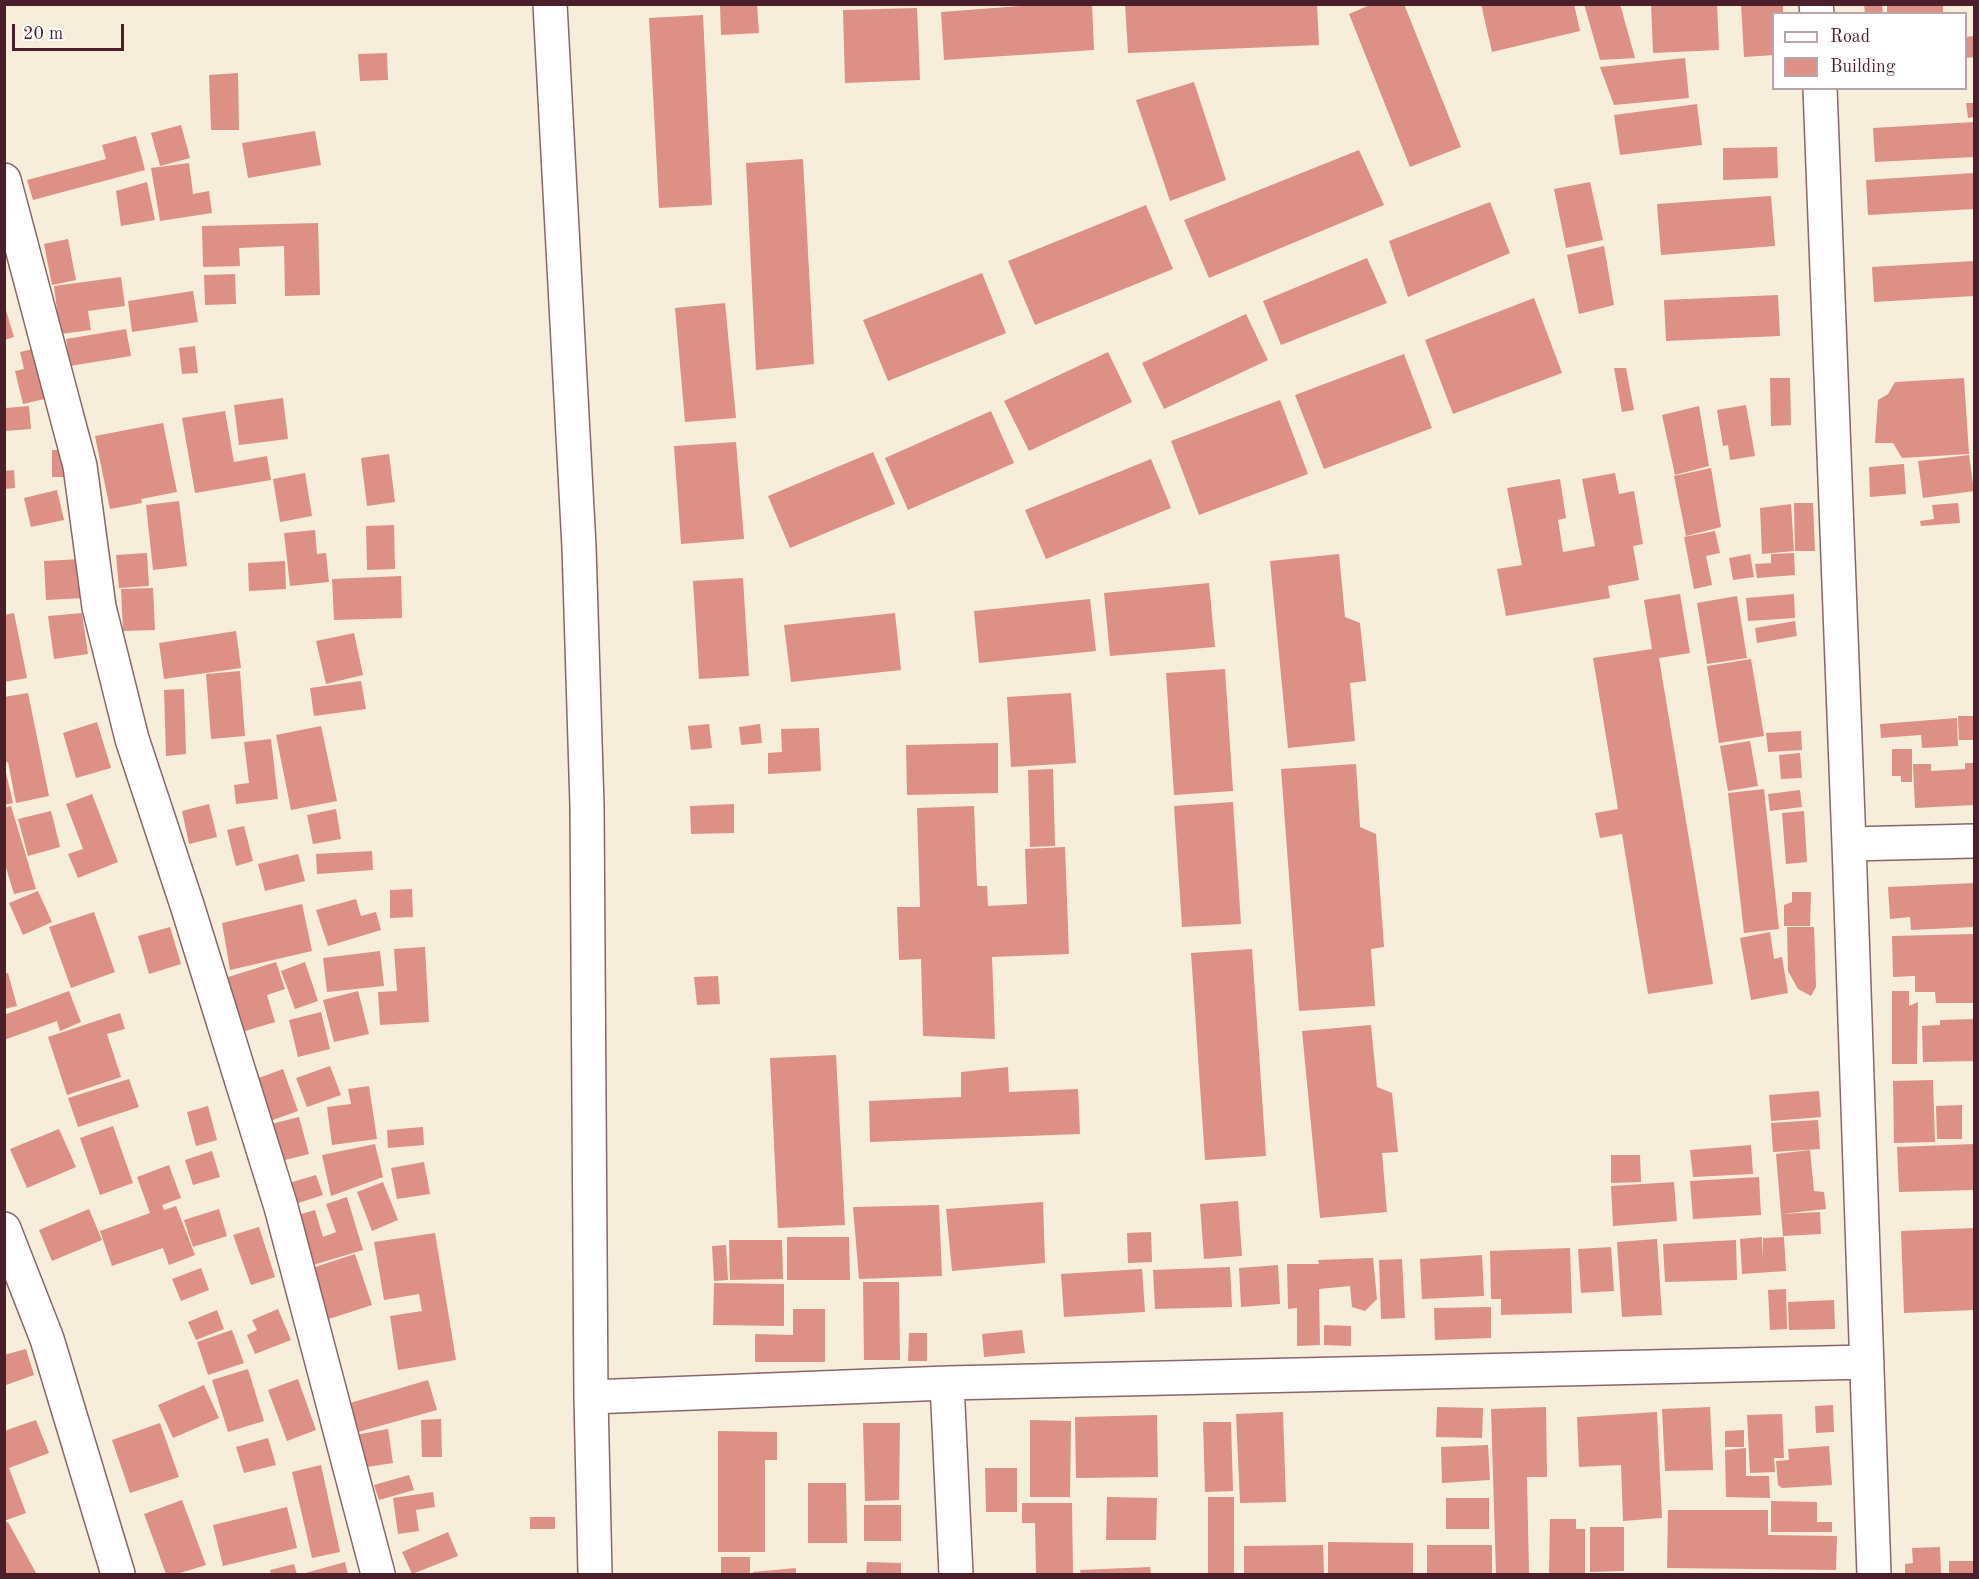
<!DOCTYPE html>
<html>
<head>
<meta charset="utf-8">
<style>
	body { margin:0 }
	#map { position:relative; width:1979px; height:1579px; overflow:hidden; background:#f7eddb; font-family:"Old Standard TT",serif }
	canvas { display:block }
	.frame { position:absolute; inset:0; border:6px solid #4a1f2b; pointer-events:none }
	.legend { position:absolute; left:1772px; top:12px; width:195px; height:78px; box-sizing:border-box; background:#fff; border:2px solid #b7a5aa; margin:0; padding:8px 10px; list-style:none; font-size:18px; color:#4a1f2b }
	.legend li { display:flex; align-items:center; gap:12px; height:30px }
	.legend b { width:30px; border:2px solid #b7a5aa }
	.scale { position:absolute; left:12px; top:24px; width:112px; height:27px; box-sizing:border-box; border:3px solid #4a1f2b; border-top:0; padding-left:8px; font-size:18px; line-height:21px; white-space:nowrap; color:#4a1f2b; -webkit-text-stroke:4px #fff; paint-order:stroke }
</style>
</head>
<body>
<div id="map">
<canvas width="1979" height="1579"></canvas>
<div class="frame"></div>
<ul class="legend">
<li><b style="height:8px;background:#fff"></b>Road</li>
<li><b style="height:16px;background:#dd9085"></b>Building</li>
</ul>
<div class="scale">20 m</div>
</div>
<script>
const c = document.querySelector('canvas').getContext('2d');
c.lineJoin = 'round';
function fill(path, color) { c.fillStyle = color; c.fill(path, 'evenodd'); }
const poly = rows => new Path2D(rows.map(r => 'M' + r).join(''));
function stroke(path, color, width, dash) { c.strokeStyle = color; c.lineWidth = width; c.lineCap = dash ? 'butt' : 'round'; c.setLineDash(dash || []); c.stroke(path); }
fill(poly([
	[720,4,757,4,759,33,721,35],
	[1047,4,1092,4,1094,50,944,60,941,12],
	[1125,4,1317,4,1319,45,1128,53],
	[1372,4,1404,4,1461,147,1410,167,1349,14],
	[1481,4,1574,4,1580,31,1492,52],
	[1584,4,1620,4,1635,58,1600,60],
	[1651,4,1717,4,1719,50,1653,53],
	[1741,4,1783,4,1783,14,1774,14,1774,55,1744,57],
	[1864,4,1882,4,1883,14,1865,14],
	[1887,4,1943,4,1943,14,1887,14],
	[917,8,920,80,845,83,843,10],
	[703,15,712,205,659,208,649,18],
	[1974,36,1974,57,1966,58,1966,37],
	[387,53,388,80,360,81,358,54],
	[1685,58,1689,98,1614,105,1600,67],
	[238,73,239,130,211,130,209,75],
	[1194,82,1226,180,1170,201,1136,100],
	[1966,103,1974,103,1974,117,1968,118],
	[1697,104,1702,145,1620,155,1614,115],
	[1974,122,1974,157,1875,162,1873,128],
	[181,125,190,158,160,166,151,133],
	[315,131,321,165,248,178,242,143],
	[136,136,145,170,33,200,27,180,106,159,102,145],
	[1777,147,1778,178,1723,180,1723,148],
	[1359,150,1384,205,1209,278,1184,220],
	[803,159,814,364,756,370,746,163],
	[189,163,193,194,209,191,212,213,160,221,151,168],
	[1974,173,1974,209,1868,215,1866,180],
	[147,182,155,220,121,226,116,191],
	[1590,182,1603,240,1566,248,1554,189],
	[1771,196,1775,246,1661,255,1657,204],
	[1490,202,1510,253,1408,297,1389,241],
	[1146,205,1173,269,1035,325,1008,261],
	[318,223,320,295,285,296,284,246,239,248,240,266,203,267,202,226],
	[68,239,76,280,52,285,44,244],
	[1604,246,1614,305,1579,314,1567,255],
	[1367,258,1387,303,1281,345,1263,301],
	[1974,261,1974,296,1874,302,1872,267],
	[982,273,1006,333,888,381,863,320],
	[235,274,236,304,205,305,204,275],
	[121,277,125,306,88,311,91,330,60,334,54,286],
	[193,291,198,322,132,332,128,301],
	[1778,295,1780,336,1666,341,1664,300],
	[1534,298,1562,373,1453,414,1425,340],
	[725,303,736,418,685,422,675,308],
	[5,307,14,337,4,340,4,308],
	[1246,314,1268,360,1164,409,1142,363],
	[126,329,131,356,70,366,66,339],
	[195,346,198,373,182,374,179,348],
	[37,348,49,398,23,404,15,371,24,369,20,352],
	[1108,352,1132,402,1029,451,1004,401],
	[1404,354,1432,428,1324,469,1295,395],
	[1614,368,1626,368,1634,410,1622,412],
	[1770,378,1790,378,1791,425,1771,426],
	[1964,378,1969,454,1902,458,1893,443,1875,443,1878,400,1888,394,1895,382],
	[283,398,288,439,239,445,234,405],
	[1280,400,1308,474,1199,515,1171,441],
	[1746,405,1755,456,1730,460,1728,445,1723,446,1717,410],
	[29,406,31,429,5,431,5,408],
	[1699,406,1709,466,1675,475,1662,415],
	[225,411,234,462,267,456,271,480,195,493,182,418],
	[991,411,1014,463,908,510,885,458],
	[163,423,177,492,141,499,142,503,110,509,95,436],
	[736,442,744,539,681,544,674,446],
	[52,450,70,450,70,477,52,477],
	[873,452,895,504,790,548,768,496],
	[389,454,395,502,367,506,361,458],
	[1969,455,1974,491,1923,498,1918,461],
	[1151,459,1171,508,1046,559,1025,510],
	[1904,464,1906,494,1870,497,1869,467],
	[1711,468,1721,527,1686,536,1674,476],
	[14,470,15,488,4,489,4,471],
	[305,473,312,516,280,522,273,479],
	[1615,473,1619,494,1634,491,1643,544,1633,546,1639,580,1608,586,1610,598,1506,616,1497,569,1522,565,1507,488,1560,479,1566,518,1558,520,1563,552,1595,546,1582,479],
	[57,490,64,520,31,527,24,498],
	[179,501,187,566,153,570,146,505],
	[1794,503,1813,503,1815,551,1795,551],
	[1958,503,1960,523,1921,526,1920,521,1934,519,1932,505],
	[1791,504,1794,551,1762,554,1760,508],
	[394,525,395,569,367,570,366,526],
	[315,530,317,554,326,553,329,582,290,586,284,533],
	[1715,531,1720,553,1706,556,1712,585,1694,589,1684,537],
	[147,553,149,586,119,588,116,555],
	[1794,553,1795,575,1757,578,1755,564,1771,563,1771,554],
	[1339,554,1345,617,1360,623,1366,681,1350,683,1355,741,1288,748,1270,561],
	[1750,554,1754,577,1733,580,1729,558],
	[80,559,83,598,46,600,44,561],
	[285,561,286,589,249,591,248,563],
	[401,576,402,618,334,620,332,579],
	[743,578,749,676,699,679,693,581],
	[1209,583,1215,647,1110,656,1104,593],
	[153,588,155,630,123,631,121,589],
	[1680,594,1690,653,1659,658,1713,984,1648,994,1622,834,1600,838,1595,813,1618,809,1593,658,1652,649,1644,600],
	[1794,594,1795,618,1748,621,1746,598],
	[1737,596,1747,658,1707,664,1697,603],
	[1090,599,1096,651,979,663,974,611],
	[14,613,27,678,4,682,4,615],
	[82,613,88,654,54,659,48,616],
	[895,613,901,670,791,682,784,625],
	[1795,621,1797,636,1757,643,1755,628],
	[236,631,241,668,164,679,159,643],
	[354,633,363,675,326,684,316,641],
	[1751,659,1764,736,1719,743,1707,666],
	[1225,669,1233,791,1174,795,1166,673],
	[240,671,245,736,211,739,206,674],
	[361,681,366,709,314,716,310,688],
	[184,689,186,754,166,756,164,690],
	[28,693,49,796,16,803,8,762,4,763,4,697],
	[1071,693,1076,763,1011,767,1007,697],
	[1958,716,1974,716,1974,740,1959,740],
	[1957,718,1958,746,1922,748,1921,735,1881,738,1880,724],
	[97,722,111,768,76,778,63,733],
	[709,724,712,748,691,750,688,726],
	[760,724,762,743,741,745,739,727],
	[321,726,337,801,291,810,276,735],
	[819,728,821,771,768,774,768,753,782,752,781,729],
	[1801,731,1802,750,1768,752,1766,733],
	[271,739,278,799,236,804,234,785,249,783,244,742],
	[1750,741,1758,786,1728,791,1720,746],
	[998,743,998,793,907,795,906,745],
	[1892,749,1912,749,1912,782,1901,782,1901,776,1892,776],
	[1800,753,1802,778,1781,779,1779,755],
	[1965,763,1974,763,1974,805,1915,808,1913,764,1931,764,1931,771,1965,769],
	[4,764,13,803,4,805],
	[1356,764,1360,827,1376,834,1384,947,1371,949,1375,1006,1299,1011,1281,769],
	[1053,769,1055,846,1030,847,1028,770],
	[1764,789,1779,929,1744,933,1728,793],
	[1800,790,1802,807,1770,811,1768,794],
	[92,794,118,862,78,878,68,854,83,849,66,804],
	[1233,802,1241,924,1182,927,1174,806],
	[209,804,217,837,189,844,182,811],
	[734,804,734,833,691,834,690,806],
	[11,806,36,889,14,894,4,861,4,808],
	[974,806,977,886,987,886,988,906,1027,904,1025,849,1065,847,1069,954,992,957,995,1039,923,1036,921,959,899,960,897,907,920,907,917,808],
	[336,809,341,839,313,844,307,815],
	[51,811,60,847,28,856,18,819],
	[1804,811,1807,862,1786,864,1782,813],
	[244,826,253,861,236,866,227,830],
	[372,851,373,870,317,874,316,854],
	[298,854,305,881,265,891,258,864],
	[1974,883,1974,927,1911,930,1910,917,1890,919,1888,887],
	[412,889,413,917,390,918,390,890],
	[38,891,52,922,23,935,9,903],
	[1792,892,1811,892,1810,926,1784,926,1784,905,1792,902],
	[356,899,361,916,376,912,381,930,328,946,316,910],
	[302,904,312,951,230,970,222,923],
	[94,912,115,972,71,988,49,927],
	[170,927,181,964,149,974,138,936],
	[1787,927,1814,927,1816,987,1811,996,1798,989,1788,971],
	[1770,932,1774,959,1782,957,1788,993,1751,1000,1740,938],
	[1974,934,1974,1003,1936,1003,1935,992,1915,992,1915,976,1893,977,1892,936],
	[425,947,429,1022,380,1025,378,992,397,991,394,949],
	[1252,949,1266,1156,1205,1160,1191,953],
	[380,951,384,986,327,992,323,958],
	[276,962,285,989,267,995,275,1022,242,1032,225,978],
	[305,962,318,1001,295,1009,281,971],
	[8,973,17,1006,4,1009,4,974],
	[718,976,720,1004,697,1005,694,977],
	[69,991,81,1022,60,1031,57,1021,4,1040,4,1015],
	[358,991,369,1034,334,1042,323,1000],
	[1892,991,1909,991,1909,1006,1918,1002,1917,1064,1892,1064],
	[321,1012,330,1049,298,1057,289,1020],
	[120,1013,125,1029,107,1034,121,1077,67,1095,48,1037],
	[1974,1019,1974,1061,1923,1062,1922,1026,1940,1025,1940,1020],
	[1371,1025,1377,1087,1392,1093,1398,1152,1382,1153,1387,1212,1320,1218,1302,1031],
	[836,1055,845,1225,778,1228,770,1058],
	[330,1066,341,1095,307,1107,296,1078],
	[1008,1067,1009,1092,1078,1089,1080,1134,870,1142,869,1101,961,1097,961,1072],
	[283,1069,298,1111,270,1121,256,1079],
	[129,1079,139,1107,78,1127,68,1098],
	[1933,1080,1935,1142,1894,1143,1893,1081],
	[369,1086,377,1139,332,1145,327,1107,351,1104,348,1089],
	[1819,1091,1821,1117,1771,1121,1769,1095],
	[1962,1105,1962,1139,1937,1139,1936,1106],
	[208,1106,217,1140,196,1146,187,1112],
	[299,1117,309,1154,281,1161,271,1124],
	[1818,1120,1820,1149,1773,1152,1771,1123],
	[113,1126,133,1183,100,1195,80,1138],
	[423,1127,424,1145,388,1148,387,1130],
	[59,1129,76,1167,27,1188,10,1149],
	[375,1144,383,1177,331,1196,322,1155],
	[1974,1144,1974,1190,1899,1192,1897,1147],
	[1751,1145,1753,1174,1693,1177,1690,1150],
	[1810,1150,1814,1191,1824,1192,1826,1209,1781,1214,1776,1154],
	[212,1151,220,1177,193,1185,185,1160],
	[1611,1155,1640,1155,1641,1182,1611,1183],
	[424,1162,430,1194,397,1199,391,1168],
	[169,1165,181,1198,162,1205,164,1210,176,1206,195,1255,169,1265,163,1248,112,1266,100,1231,150,1213,137,1177],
	[316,1175,323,1195,295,1204,289,1183],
	[1759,1177,1761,1215,1693,1219,1690,1181],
	[383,1182,398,1220,372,1231,357,1192],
	[1674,1182,1677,1221,1613,1226,1611,1186],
	[347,1197,363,1250,313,1265,298,1215,315,1210,323,1237,336,1232,326,1204],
	[1238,1201,1242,1256,1204,1259,1200,1204],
	[1043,1202,1045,1263,952,1271,946,1209],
	[939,1205,942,1276,859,1279,853,1207],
	[89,1209,102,1240,52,1261,39,1230],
	[219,1209,227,1236,193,1247,184,1220],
	[1820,1212,1821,1234,1783,1236,1781,1214],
	[259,1227,275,1277,251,1285,233,1235],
	[1974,1228,1974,1310,1904,1313,1901,1231],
	[1151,1232,1152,1262,1128,1263,1127,1233],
	[435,1233,456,1360,398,1370,390,1316,422,1311,419,1294,384,1300,374,1242],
	[787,1237,849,1237,850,1280,787,1280],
	[1762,1237,1763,1261,1763,1238,1784,1237,1786,1271,1742,1274,1740,1239],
	[1657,1239,1662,1315,1622,1317,1617,1242],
	[729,1240,782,1240,783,1279,730,1280],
	[1736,1240,1737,1280,1665,1282,1663,1244],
	[726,1245,728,1280,714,1281,712,1246],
	[1611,1247,1614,1291,1581,1293,1578,1249],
	[1570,1248,1572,1313,1501,1315,1501,1299,1491,1299,1490,1251],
	[355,1254,372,1305,329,1319,312,1268],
	[1482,1255,1484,1296,1422,1299,1420,1259],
	[1373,1258,1377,1299,1365,1311,1352,1307,1350,1286,1319,1289,1320,1345,1297,1346,1297,1308,1288,1309,1287,1264,1319,1264,1318,1260],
	[1402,1259,1405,1318,1381,1319,1379,1260],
	[1278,1265,1280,1304,1241,1307,1239,1268],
	[1230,1267,1232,1307,1155,1309,1153,1270],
	[201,1268,209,1290,181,1301,172,1279],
	[1142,1269,1145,1312,1064,1317,1061,1274],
	[863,1282,899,1282,900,1360,864,1360],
	[714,1283,784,1284,784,1326,713,1325],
	[1786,1289,1787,1329,1770,1330,1768,1290],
	[1834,1300,1835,1329,1789,1330,1788,1302],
	[1491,1307,1491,1338,1435,1340,1434,1308],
	[278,1309,291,1340,255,1354,247,1335,257,1330,252,1320],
	[793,1309,825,1309,825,1362,755,1362,755,1334,793,1335],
	[217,1310,224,1329,196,1340,188,1322],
	[1324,1325,1351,1326,1351,1346,1324,1345],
	[232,1330,244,1363,208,1375,197,1342],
	[1022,1330,1025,1353,984,1357,982,1334],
	[909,1333,927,1333,927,1361,908,1361],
	[26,1349,34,1375,6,1385,4,1355],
	[248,1369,264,1421,228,1432,212,1380],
	[298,1379,316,1430,287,1441,268,1390],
	[428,1380,437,1410,358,1432,350,1403],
	[204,1385,219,1418,173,1438,158,1405],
	[1833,1405,1834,1432,1816,1433,1815,1406],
	[1437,1407,1483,1408,1482,1438,1436,1437],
	[1546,1407,1547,1477,1527,1477,1529,1574,1496,1574,1491,1409],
	[1710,1407,1713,1470,1665,1471,1662,1409],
	[1283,1412,1286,1502,1240,1503,1236,1414],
	[1657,1412,1662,1518,1623,1521,1621,1465,1579,1467,1577,1417],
	[1782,1414,1784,1458,1774,1458,1775,1472,1750,1473,1747,1415],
	[1157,1415,1158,1477,1076,1478,1075,1417],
	[441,1419,442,1457,422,1457,421,1420],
	[36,1420,49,1453,9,1468,26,1513,4,1521,4,1431],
	[1030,1420,1071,1421,1070,1497,1030,1497],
	[1203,1422,1231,1422,1233,1491,1205,1492],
	[160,1423,179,1477,130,1493,112,1440],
	[863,1423,900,1423,899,1500,865,1501],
	[388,1429,393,1463,361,1468,355,1435],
	[1744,1430,1744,1447,1725,1447,1725,1431],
	[718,1431,777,1432,777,1460,765,1460,765,1552,718,1552],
	[268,1438,276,1465,244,1473,236,1447],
	[1488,1445,1490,1480,1442,1483,1441,1447],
	[1829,1446,1832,1485,1782,1488,1778,1485,1776,1461,1789,1460,1788,1449],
	[1746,1448,1746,1476,1769,1476,1770,1498,1726,1497,1725,1450],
	[321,1465,340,1552,312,1558,292,1472],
	[985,1468,1017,1468,1017,1512,986,1512],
	[409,1475,414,1490,379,1500,374,1485],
	[808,1483,846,1483,847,1543,808,1543],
	[433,1492,435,1507,416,1510,419,1531,398,1534,393,1498],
	[1107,1497,1157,1498,1156,1540,1106,1540],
	[1208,1497,1234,1497,1234,1574,1208,1574],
	[1446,1498,1489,1498,1489,1529,1446,1529],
	[182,1500,206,1565,177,1574,166,1574,144,1514],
	[1771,1501,1817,1502,1817,1522,1832,1522,1832,1532,1771,1532],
	[1022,1503,1072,1503,1073,1574,1036,1574,1035,1523,1022,1523],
	[864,1505,901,1505,901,1541,864,1541],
	[287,1507,297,1548,223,1566,213,1525],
	[1668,1510,1768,1510,1768,1535,1837,1536,1836,1570,1667,1568],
	[530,1517,555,1517,555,1529,530,1529],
	[1550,1519,1576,1519,1576,1529,1585,1529,1585,1574,1549,1574],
	[8,1522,36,1573,34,1574,4,1574,4,1523],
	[1590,1527,1624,1527,1624,1571,1590,1572],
	[448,1532,458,1556,412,1574,402,1552],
	[1328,1542,1413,1543,1413,1574,1328,1574],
	[1323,1545,1324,1574,1244,1574,1244,1546],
	[1427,1545,1492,1545,1492,1574,1427,1574],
	[1940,1547,1941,1573,1905,1574,1905,1564,1913,1563,1912,1548],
	[721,1557,750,1557,750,1574,721,1574],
	[1949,1561,1974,1561,1974,1574,1949,1574],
	[345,1562,348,1574,302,1574],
	[867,1562,901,1563,901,1574,866,1574],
	[294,1564,297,1574,271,1574,270,1570],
	[1150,1567,1151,1574,1081,1574,1080,1570],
	[796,1568,796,1574,753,1574,753,1572]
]), '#dd9085');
const minor = poly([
	[550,4,579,547,587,806,591,1397,595,1574],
	[1816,4,1817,14],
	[1820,88,1849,844,1874,1574],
	[4,180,80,466,99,607,132,739,187,905,281,1207,378,1574],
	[1849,844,1974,841],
	[4,1229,47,1339,118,1574],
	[947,1383,956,1574],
	[591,1397,947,1383,1867,1362]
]);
stroke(minor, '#876769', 36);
stroke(minor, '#fff', 33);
</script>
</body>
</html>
